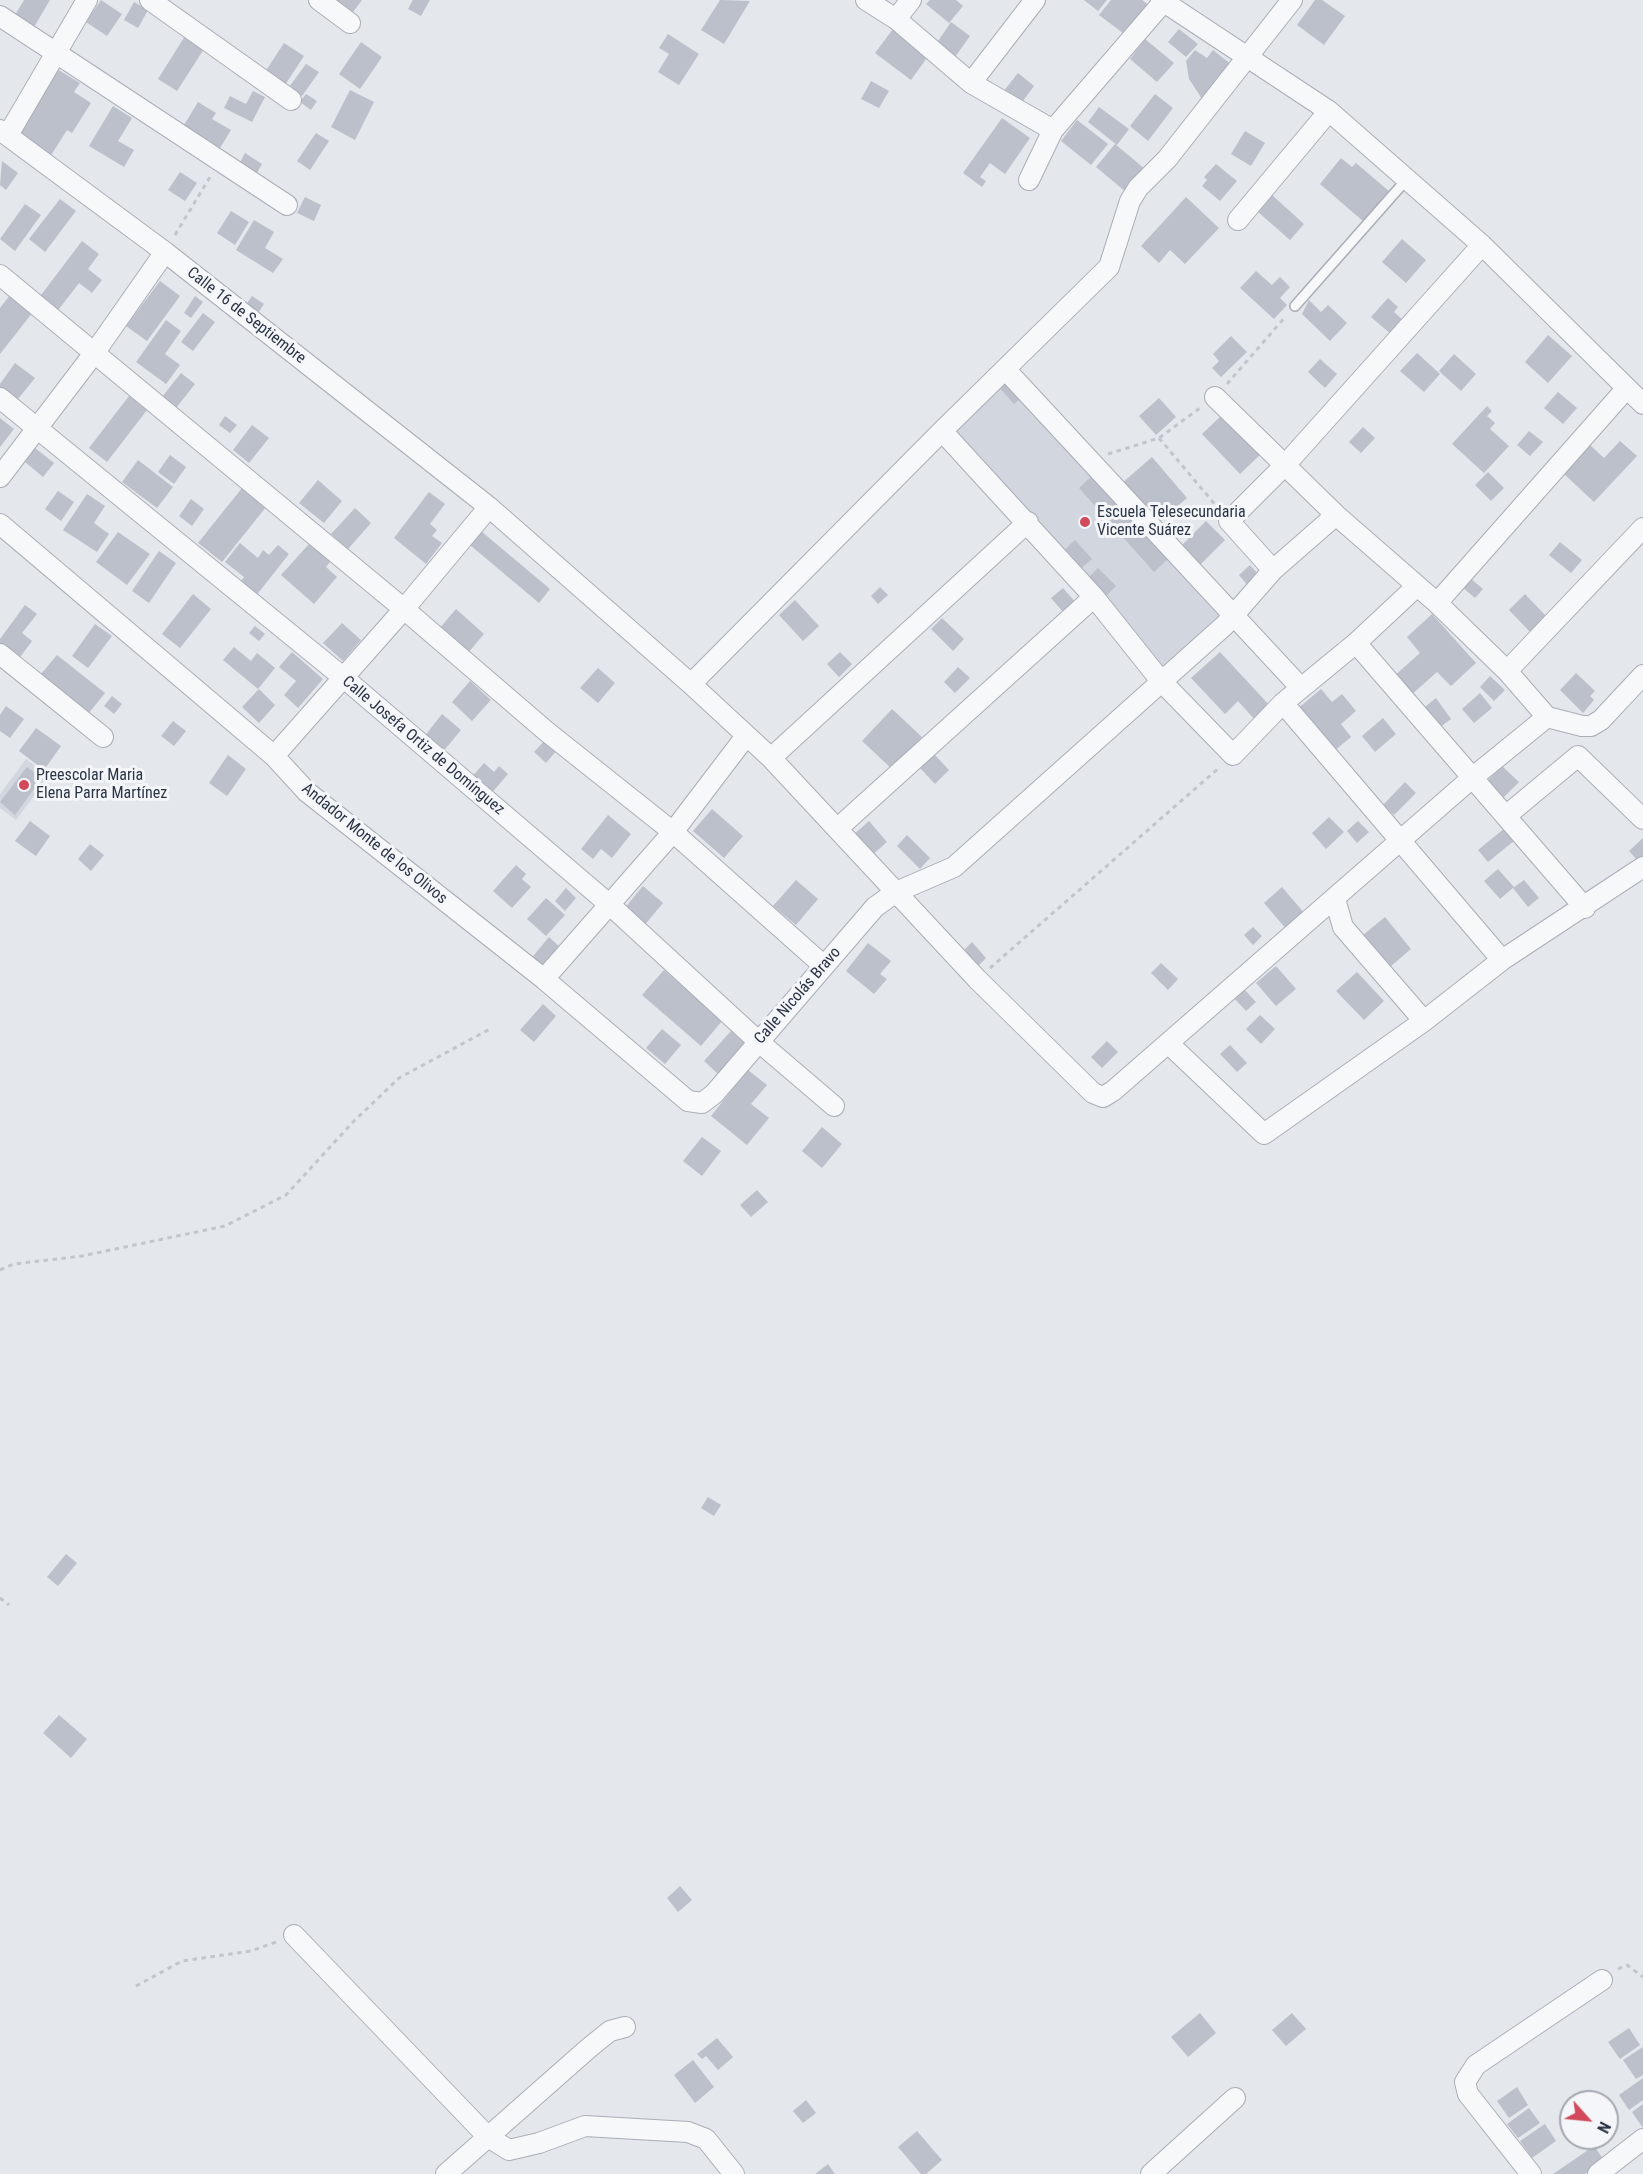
<!DOCTYPE html>
<html>
<head>
<meta charset="utf-8">
<style>
	body { margin:0 }
	#map { position:relative; width:1643px; height:2174px; overflow:hidden; background:#e4e7ec; font-family:"Roboto Condensed",sans-serif }
	canvas { display:block }
	.north { position:absolute; left:1559px; top:2090px; width:60px; height:60px; box-sizing:border-box; background:#f4f6f9; border:2px solid #a4a8b1; border-radius:50%; rotate:117deg; font-size:16px; font-weight:700; line-height:24px; text-align:center; color:#2b3445 }
	.north::after { content:''; display:block; margin:auto; width:21px; height:27px; background:#d1495b; clip-path:polygon(50% 0,100% 100%,50% 72%,0 100%) }
</style>
</head>
<body>
<div id="map">
<canvas width="1643" height="2174"></canvas>
<div class="north">N</div>
</div>
<script>
const c = document.querySelector('canvas').getContext('2d');
c.lineJoin = 'round';
function fill(path, color) { c.fillStyle = color; c.fill(path, 'evenodd'); }
const poly = rows => new Path2D(rows.map(r => 'M' + r).join(''));
function stroke(path, color, width, dash) { c.strokeStyle = color; c.lineWidth = width; c.lineCap = dash ? 'butt' : 'round'; c.setLineDash(dash || []); c.stroke(path); }
function drawText(font, color, halo, rows, align = 'center') {
  c.font = font + ' "Roboto Condensed",sans-serif'; c.lineWidth = 6; c.setLineDash([]); c.textBaseline = 'middle'; c.strokeStyle = halo; c.fillStyle = color; for (const [text, x, y, turn = 0] of rows) {
    c.save(); c.translate(x, y); c.rotate((+turn || 0) * Math.PI / 180); c.textAlign = isNaN(turn) ? turn : align; if (halo) c.strokeText(text, 0, 0); c.fillText(text, 0, 0); c.restore();
  }
}
fill(poly([
	[1005,373,1228,614,1161,677,948,430],
	[26,759,49,776,16,820,0,808,0,794]
]), '#d2d6de');
fill(poly([
	[24,0,50,0,34,27,15,15],
	[101,0,122,14,107,36,86,22],
	[336,0,362,0,353,12],
	[413,0,430,0,421,16,408,9],
	[720,0,750,1,724,44,701,30],
	[930,0,956,0,963,6,949,23,926,4],
	[1084,0,1107,0,1098,11],
	[1111,0,1142,0,1150,6,1127,36,1099,15],
	[1315,0,1322,0,1345,16,1324,45,1297,25],
	[134,2,148,10,138,28,124,20],
	[951,22,970,36,955,57,936,44],
	[893,29,929,55,911,80,875,53],
	[1179,29,1198,44,1186,57,1168,42],
	[668,34,699,54,679,85,658,72,669,54,659,48],
	[185,36,204,49,177,91,158,79],
	[1145,39,1174,63,1157,82,1130,59],
	[361,42,382,57,360,89,339,74],
	[284,43,304,56,285,85,265,72],
	[1195,50,1207,58,1213,50,1232,65,1204,102,1189,79,1186,61],
	[306,64,319,72,302,96,289,87],
	[57,69,80,83,74,92,91,103,72,133,67,130,50,157,16,137],
	[1018,73,1034,86,1020,105,1003,92],
	[871,81,889,91,879,108,861,99],
	[350,90,374,102,355,140,331,127],
	[253,91,265,97,252,122,224,108,230,96,246,104],
	[306,94,317,101,311,110,300,102],
	[1155,94,1173,108,1148,141,1130,126],
	[198,102,216,113,212,119,231,130,220,148,184,125],
	[113,106,132,118,118,141,134,150,124,167,89,146],
	[1099,107,1129,129,1117,145,1088,122],
	[1002,118,1030,138,1005,174,990,163,980,177,986,181,982,187,963,173],
	[1077,120,1108,144,1091,165,1061,141],
	[1245,131,1265,143,1251,166,1231,154],
	[316,133,329,141,310,170,297,161],
	[1115,144,1145,169,1126,192,1096,167],
	[245,153,262,164,254,178,237,168],
	[1341,158,1352,167,1356,163,1390,192,1364,222,1320,184],
	[2,161,18,173,6,190,0,185],
	[1216,164,1237,181,1220,201,1202,186,1207,180,1204,177],
	[180,172,197,183,185,201,168,190],
	[1272,195,1304,224,1290,240,1257,211],
	[305,197,321,205,314,221,297,213],
	[1186,197,1219,228,1185,264,1170,250,1159,263,1141,246],
	[60,199,76,211,45,252,29,239],
	[25,204,41,215,15,251,0,239],
	[231,211,249,222,235,245,217,233],
	[254,220,274,232,265,248,283,259,273,273,236,250],
	[1402,239,1426,260,1406,283,1382,262],
	[82,241,99,254,88,269,102,280,92,293,79,283,56,313,38,299],
	[1256,271,1272,285,1280,277,1290,287,1280,298,1287,305,1274,319,1240,288],
	[160,281,180,296,147,341,126,326],
	[10,295,33,312,0,354,0,308],
	[195,296,203,302,191,318,184,313],
	[252,296,264,304,257,315,245,306],
	[1388,298,1398,307,1394,312,1404,321,1392,335,1371,317],
	[1309,300,1321,312,1328,305,1347,323,1330,341,1302,314],
	[203,313,215,322,193,351,181,342],
	[166,320,181,331,165,354,180,365,166,384,136,362],
	[1548,335,1572,356,1548,383,1525,362],
	[1231,336,1247,352,1221,377,1212,368,1219,361,1213,354],
	[1417,353,1440,374,1424,392,1400,371],
	[1454,354,1476,374,1461,391,1439,371],
	[1320,359,1337,374,1325,388,1308,372],
	[15,363,35,378,18,399,9,392,6,396,0,391,0,384],
	[181,373,195,384,176,408,162,397],
	[1007,375,1025,395,1014,404,996,384],
	[1558,392,1577,408,1563,424,1544,408],
	[129,396,147,410,107,462,89,448],
	[1159,398,1176,417,1156,435,1139,416],
	[1487,406,1492,411,1487,416,1495,423,1490,429,1509,446,1484,473,1452,444],
	[1223,414,1261,454,1240,474,1202,434],
	[225,416,237,425,230,433,219,425],
	[0,418,14,429,0,447],
	[252,425,269,438,249,463,233,450],
	[1363,427,1375,438,1361,453,1349,442],
	[1529,431,1543,442,1530,456,1517,445],
	[1620,441,1637,456,1594,502,1562,472,1589,444,1604,458],
	[35,448,54,463,43,477,25,462],
	[170,455,186,467,174,484,158,472],
	[1152,457,1187,498,1156,525,1121,484],
	[138,460,173,487,157,508,122,482],
	[1488,472,1504,488,1491,501,1475,485],
	[1093,475,1169,558,1154,572,1079,488],
	[318,480,342,501,324,523,299,503],
	[242,488,266,507,222,562,198,543],
	[58,491,74,502,61,521,45,509],
	[429,492,445,504,430,524,437,530,432,536,442,543,426,564,394,538],
	[87,494,105,506,94,523,109,534,97,552,63,530],
	[191,499,204,509,192,526,179,516],
	[355,508,371,523,348,549,331,534],
	[1206,521,1225,540,1198,567,1179,548],
	[481,531,550,589,539,603,470,545],
	[118,532,150,554,127,585,96,562],
	[1075,540,1092,559,1078,571,1061,553],
	[1560,542,1582,560,1571,573,1549,555],
	[240,543,258,558,263,550,269,555,278,545,289,554,255,597,239,584,244,577,225,562],
	[309,544,330,562,326,567,337,577,314,604,281,575],
	[159,551,176,563,149,603,132,591],
	[1250,565,1259,575,1248,586,1239,575],
	[1098,568,1116,586,1104,598,1086,580],
	[1470,578,1483,589,1475,598,1462,587],
	[880,587,888,595,878,604,871,596],
	[1063,588,1076,603,1064,613,1051,598],
	[193,594,211,609,180,648,162,634],
	[1525,594,1548,618,1532,634,1509,610],
	[795,600,819,626,803,641,779,615],
	[25,605,37,614,22,633,32,641,18,660,0,646,0,639],
	[456,609,484,634,467,654,439,629],
	[1432,614,1476,663,1451,686,1437,672,1409,697,1392,678,1420,653,1407,637],
	[942,618,964,639,953,651,931,629],
	[342,623,361,640,343,661,323,643],
	[95,624,112,636,88,668,72,656],
	[255,626,265,634,259,641,249,633],
	[234,647,251,661,257,653,275,668,258,689,223,660],
	[292,652,323,679,298,708,284,695,296,681,279,667],
	[840,652,852,664,839,677,827,664],
	[1220,652,1271,707,1256,721,1238,701,1225,714,1191,678],
	[57,655,105,693,89,713,41,674],
	[958,667,970,678,955,693,944,682],
	[598,668,615,683,598,703,580,688],
	[1576,673,1595,691,1590,696,1594,700,1583,713,1560,690],
	[1490,676,1505,690,1494,701,1480,687],
	[470,681,491,700,472,721,452,702],
	[259,689,275,705,259,723,242,707],
	[1321,689,1332,702,1342,694,1356,711,1341,724,1351,737,1333,752,1297,709],
	[1480,693,1492,708,1474,723,1462,709],
	[112,696,122,704,114,714,104,706],
	[1436,698,1451,719,1436,730,1421,710],
	[6,706,24,719,10,738,0,731,0,715],
	[892,709,922,737,892,769,862,741],
	[442,714,461,730,442,753,424,737],
	[1383,718,1396,734,1375,752,1362,736],
	[173,721,186,731,174,746,161,736],
	[36,728,61,746,44,770,19,751],
	[545,740,557,750,546,763,534,752],
	[934,754,949,770,935,784,920,768],
	[228,755,246,769,227,796,209,783],
	[484,763,494,772,499,766,508,774,489,796,470,779],
	[1502,766,1519,782,1502,799,1485,783],
	[27,767,42,778,15,815,0,802],
	[1405,782,1416,793,1394,815,1383,805],
	[712,809,743,836,724,858,693,831],
	[608,815,631,834,612,858,601,849,593,859,581,849],
	[1329,817,1344,832,1326,849,1312,833],
	[30,821,50,836,36,856,15,841],
	[869,821,887,842,870,857,852,836],
	[1358,821,1369,832,1357,843,1347,831],
	[1505,828,1515,840,1488,862,1478,850],
	[907,835,930,858,920,869,897,846],
	[1643,838,1643,858,1639,862,1629,851],
	[90,844,104,855,91,871,78,859],
	[516,865,526,874,522,879,531,887,512,908,493,891],
	[1498,869,1514,887,1500,899,1484,881],
	[796,880,818,899,796,925,773,906],
	[1524,880,1539,898,1528,907,1513,888],
	[643,886,663,903,643,927,623,910],
	[1282,887,1305,914,1287,930,1264,903],
	[566,888,576,898,565,911,555,901],
	[546,898,565,915,546,936,527,919],
	[1385,917,1411,949,1384,972,1357,940],
	[1253,927,1262,936,1253,945,1244,935],
	[549,937,563,950,543,973,529,961],
	[972,942,986,958,976,968,962,952],
	[868,943,891,961,880,974,887,979,874,994,846,971],
	[1161,963,1178,979,1168,990,1151,973],
	[1276,966,1296,989,1276,1006,1256,983],
	[664,970,722,1021,701,1046,642,995],
	[1357,972,1384,1001,1364,1020,1336,991],
	[1243,988,1256,1002,1246,1011,1233,997],
	[543,1004,556,1016,534,1042,520,1030],
	[1260,1015,1275,1029,1261,1044,1246,1029],
	[662,1029,681,1045,665,1064,646,1048],
	[731,1031,746,1044,719,1075,704,1061],
	[1107,1041,1118,1052,1102,1068,1091,1057],
	[1230,1045,1247,1063,1237,1072,1220,1054],
	[748,1070,767,1085,751,1104,769,1118,747,1145,711,1116],
	[822,1127,842,1144,822,1168,802,1151],
	[702,1137,721,1151,702,1176,683,1161],
	[757,1190,768,1202,751,1217,740,1205],
	[708,1497,721,1505,714,1516,701,1508],
	[66,1554,77,1563,58,1586,47,1577],
	[59,1715,87,1739,71,1758,43,1733],
	[680,1886,692,1900,678,1912,667,1898],
	[1200,2013,1216,2033,1188,2057,1171,2037],
	[1292,2013,1306,2029,1286,2046,1272,2030],
	[1629,2028,1640,2045,1620,2059,1608,2042],
	[717,2038,733,2057,718,2070,706,2056,702,2059,697,2054],
	[1643,2047,1643,2075,1636,2079,1623,2060],
	[693,2060,714,2087,695,2103,674,2075],
	[1643,2078,1643,2100,1629,2110,1619,2095],
	[1517,2087,1528,2105,1509,2118,1497,2101],
	[806,2100,816,2113,803,2123,793,2111],
	[1643,2104,1643,2128,1632,2112],
	[1529,2108,1540,2123,1518,2138,1507,2124],
	[1545,2124,1556,2141,1532,2158,1520,2141],
	[917,2131,942,2160,926,2174,921,2174,898,2147],
	[1594,2146,1604,2160,1585,2174,1553,2174],
	[828,2164,835,2174,815,2174]
]), '#bbc0ca');
const lane = poly([
	[1295,306,1407,179]
]);
const street = poly([
	[150,0,291,100],
	[319,0,350,23],
	[866,0,896,19,971,83,1053,130],
	[1161,0,1329,111,1482,245,1643,404],
	[0,16,287,205],
	[896,19,911,0],
	[971,83,1035,0],
	[0,130,165,252,489,507,691,684,771,758,977,979,1093,1093,1103,1097,1113,1091,1472,778,1547,717],
	[8,135,87,0],
	[1029,180,1053,130,1165,0],
	[1238,220,1329,111],
	[0,275,404,609,546,731,673,832,824,966],
	[1005,369,1301,688],
	[1215,397,1336,515,1437,603,1507,671,1547,717,1582,726,1591,726,1601,720,1643,675],
	[0,398,344,678,610,905,759,1042,834,1106],
	[942,431,1094,597,1161,681,1233,755,1283,703,1356,643,1417,586],
	[0,477,95,352,165,252],
	[0,524,274,756,307,792,544,979,688,1101,702,1103,714,1094,875,907,896,892,954,867,1225,625,1273,570,1336,515],
	[1273,570,1229,521,1286,464,1482,245],
	[1437,603,1626,389],
	[1356,643,1585,908],
	[0,654,103,737],
	[1507,671,1643,528],
	[691,684,942,431,1109,267,1130,201,1138,188,1167,159,1292,0],
	[1283,703,1502,960],
	[274,756,404,609,489,507],
	[771,758,1028,522],
	[1507,815,1578,756,1643,819],
	[837,829,1094,597],
	[1335,899,1343,927,1424,1021],
	[544,979,673,832,746,736],
	[1168,1043,1264,1134,1424,1021,1502,960,1643,867],
	[294,1935,488,2137,509,2150,539,2143,585,2126,688,2132,706,2139,734,2174],
	[446,2174,590,2047,610,2031,625,2027],
	[1151,2174,1235,2098],
	[1531,2174,1468,2094,1465,2082,1476,2065,1602,1980],
	[1598,2174,1643,2139]
]);
stroke(lane, '#a9aeb7', 12);
stroke(street, '#a9aeb7', 22);
stroke(poly([
	[175,235,210,177],
	[1227,384,1286,316],
	[1159,438,1218,508],
	[1108,454,1159,438,1200,408],
	[990,968,1220,767],
	[0,1270,14,1264,82,1256,225,1226,286,1195,353,1122,399,1078,490,1029],
	[0,1598,9,1605],
	[1618,1969,1627,1965,1643,1977],
	[136,1986,182,1961,251,1951,276,1942]
]), '#c2c5cb', 3, [4.5, 4.5]);
stroke(lane, '#f7f8fa', 9);
stroke(street, '#f7f8fa', 20);
for (const [x, y, r, color] of [
	[1085,522,6,"#d1495b"],
	[24,785,6,"#d1495b"]
]) { const dot = new Path2D(); dot.arc(x, y, r, 0, 2 * Math.PI); c.fillStyle = color; c.fill(dot); stroke(dot, '#f4f6f9', 2); }
drawText('16px', '#2b3445', '#f4f6f9', [
	["Calle 16 de Septiembre",246,316,38],
	["Calle Josefa Ortiz de Domínguez",423,746,40],
	["Andador Monte de los Olivos",374,844,39],
	["Calle Nicolás Bravo",798,996,-49]
]);
drawText('16px', '#2b3445', '#f4f6f9', [
	["Escuela Telesecundaria",1097,513],
	["Vicente Suárez",1097,531],
	["Preescolar Maria",36,776],
	["Elena Parra Martínez",36,794]
], 'left');
</script>
</body>
</html>
